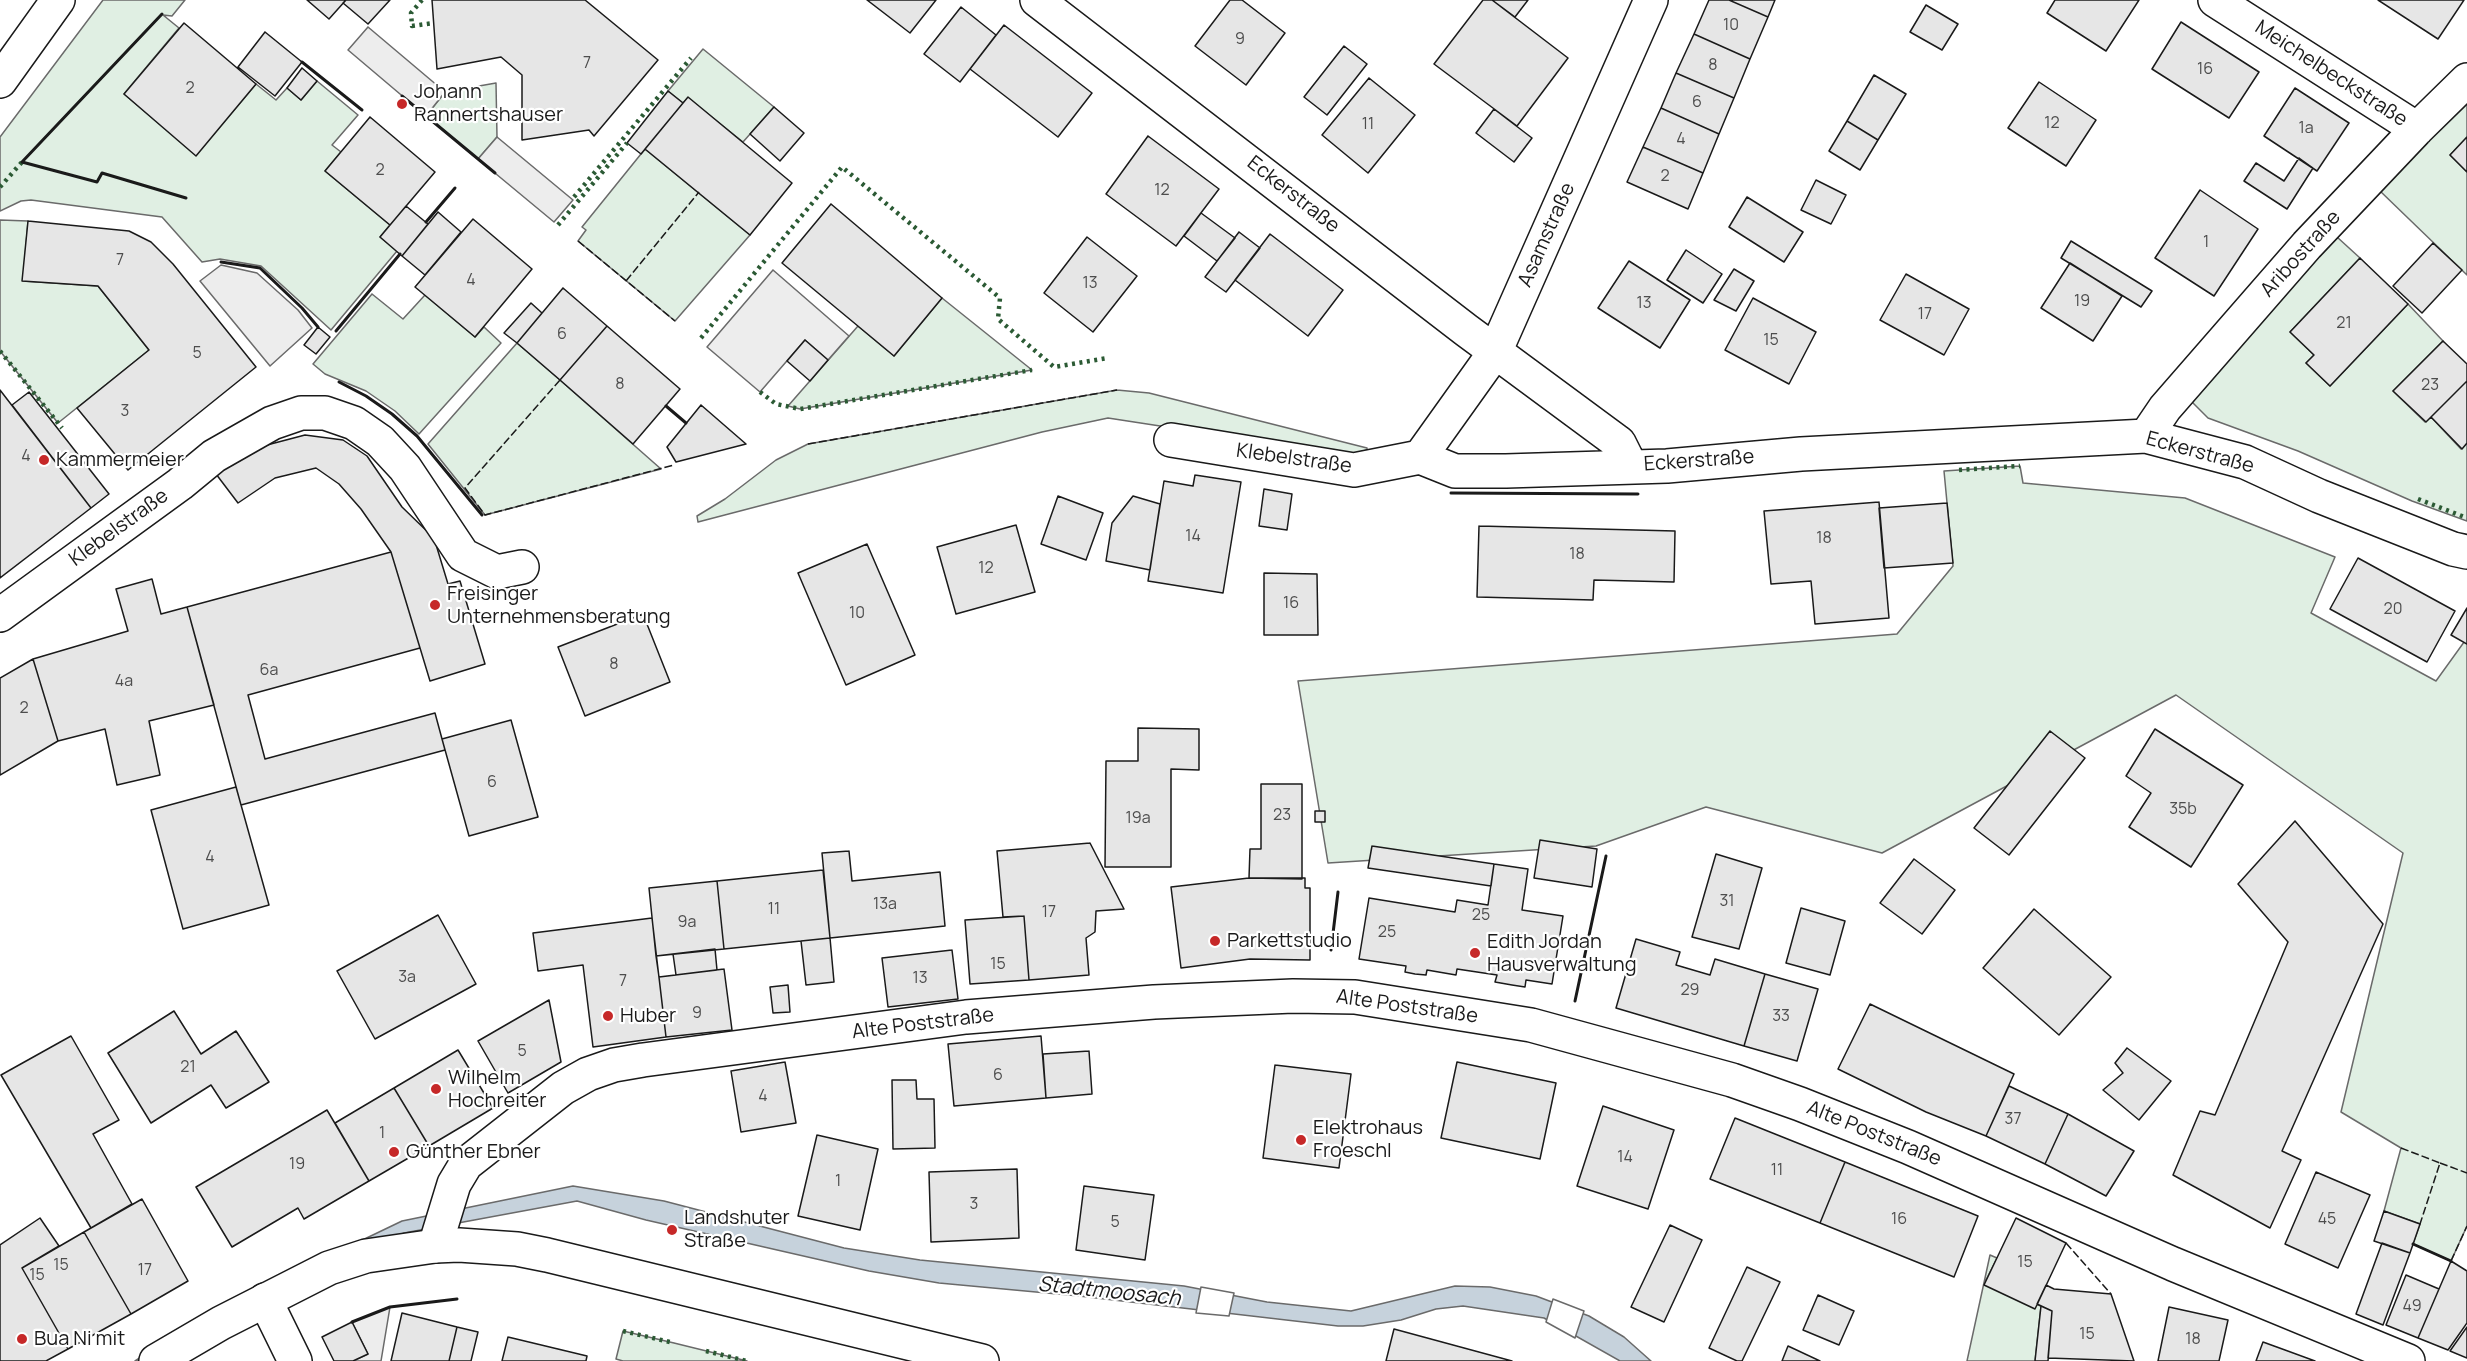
<!DOCTYPE html>
<html>
<head>
<meta charset="utf-8">
<style>
	body { margin:0 }
	canvas { display:block; background:#fff }
</style>
</head>
<body>
<canvas width="2467" height="1361"></canvas>
<script>
const c = document.querySelector('canvas').getContext('2d');
c.lineJoin = 'round';
function fill(path, color) { c.fillStyle = color; c.fill(path, 'evenodd'); }
const poly = rows => new Path2D(rows.map(r => 'M' + r).join(''));
function stroke(path, color, width, dash) { c.strokeStyle = color; c.lineWidth = width; c.lineCap = dash ? 'butt' : 'round'; c.setLineDash(dash || []); c.stroke(path); }
function drawText(font, color, halo, rows, align = 'center') {
  c.font = font + ' Manrope,sans-serif'; c.lineWidth = 4.5; c.setLineDash([]); c.textBaseline = 'middle'; c.strokeStyle = halo; c.fillStyle = color; for (const [text, x, y, turn = 0] of rows) {
    c.save(); c.translate(x, y); c.rotate((+turn || 0) * Math.PI / 180); c.textAlign = isNaN(turn) ? turn : align; if (halo) c.strokeText(text, 0, 0); c.fillText(text, 0, 0); c.restore();
  }
}
const green = poly([
	[103,0,185,0,172,16,163,15,179,28,124,94,196,155,256,84,276,100,287,88,301,100,317,81,358,115,332,145,341,152,325,171,390,225,380,237,397,251,331,330,261,266,220,259,202,262,162,217,31,200,21,201,0,211,0,137,103,0],
	[703,49,774,107,743,142,688,98,683,103,668,91,703,49],
	[496,83,497,137,478,159,426,116,445,92,496,83],
	[2467,94,2467,137,2450,155,2467,172,2467,275,2380,191,2467,94],
	[645,149,750,235,675,321,578,241,586,230,582,227,645,149],
	[0,220,28,221,23,281,98,286,149,350,58,423,0,351,0,220],
	[2337,237,2360,258,2290,332,2314,355,2306,363,2330,386,2408,304,2443,341,2393,391,2425,422,2431,417,2461,449,2467,443,2467,521,2412,501,2298,451,2208,418,2192,402,2198,387,2337,237],
	[372,294,403,319,425,295,475,337,484,327,501,343,419,434,395,411,366,391,325,374,313,364,372,294],
	[942,298,1032,370,800,409,788,406,858,326,894,356,942,298],
	[517,343,560,380,661,469,485,515,428,444,517,343],
	[1117,390,1149,393,1367,448,1367,450,1349,455,1108,418,1042,432,698,522,697,516,725,499,776,460,808,444,1117,390],
	[2020,466,2023,483,2185,498,2335,557,2311,613,2436,681,2467,638,2467,1226,2451,1261,2413,1244,2420,1224,2384,1211,2401,1148,2341,1112,2403,853,2176,695,1882,853,1706,807,1596,846,1328,863,1298,681,1897,634,1953,566,1944,471,2020,466],
	[1990,1255,1997,1258,1984,1284,2041,1306,2035,1361,1967,1361,1990,1255],
	[623,1331,674,1343,747,1361,623,1361,616,1359,623,1331]
]);
fill(green, '#e0efe3');
stroke(green, '#6a6a6a', 1.5);
const parking = poly([
	[368,27,445,92,426,116,348,50,368,27],
	[497,137,573,200,554,222,478,159,497,137],
	[221,265,257,273,298,310,312,328,270,366,200,281,221,265],
	[773,270,849,336,828,360,805,340,760,392,707,347,773,270],
	[390,1307,381,1361,353,1361,368,1354,352,1322,390,1307]
]);
fill(parking, '#ededed');
stroke(parking, '#6a6a6a', 1.5);
const water = poly([
	[573,1186,664,1201,844,1248,920,1260,1184,1286,1267,1302,1351,1311,1455,1286,1490,1287,1536,1296,1589,1316,1624,1337,1651,1361,1620,1361,1544,1318,1463,1306,1436,1309,1401,1320,1363,1326,1338,1326,1079,1296,939,1283,869,1271,646,1220,577,1201,404,1233,208,1331,159,1361,135,1361,202,1317,402,1221,573,1186]
]);
fill(water, '#c6d2dc');
stroke(water, '#6a6a6a', 1.5);
const pier = poly([
	[1201,1287,1234,1293,1229,1316,1196,1313,1201,1287],
	[1553,1299,1584,1311,1575,1338,1546,1322,1553,1299]
]);
fill(pier, '#fff');
stroke(pier, '#6a6a6a', 1.5);
const building = poly([
	[307,0,346,0,329,19,307,0],
	[346,0,390,0,368,24,343,3,346,0],
	[432,0,585,0,658,60,594,136,589,130,522,140,522,75,501,57,437,69,432,0],
	[867,0,936,0,910,33,867,0],
	[1230,0,1242,0,1285,33,1246,85,1195,46,1230,0],
	[1483,0,1492,0,1568,58,1517,126,1434,64,1483,0],
	[1492,0,1528,0,1515,17,1492,0],
	[1709,0,1729,0,1768,17,1750,59,1694,34,1709,0],
	[1729,0,1775,0,1768,17,1729,0],
	[2055,0,2139,0,2106,51,2047,13,2055,0],
	[2378,0,2464,0,2438,39,2378,0],
	[1926,5,1958,24,1942,50,1910,32,1926,5],
	[961,7,996,35,960,82,924,54,961,7],
	[2181,22,2259,72,2229,118,2152,69,2181,22],
	[184,23,256,84,196,156,124,94,184,23],
	[1004,25,1092,93,1058,137,970,69,1004,25],
	[265,32,302,62,275,96,238,67,265,32],
	[1694,34,1750,59,1734,98,1676,73,1694,34],
	[1344,46,1367,64,1327,115,1304,97,1344,46],
	[302,68,317,81,301,100,287,88,302,68],
	[1676,73,1734,98,1719,134,1661,108,1676,73],
	[1874,75,1906,94,1878,140,1847,121,1874,75],
	[1369,78,1415,115,1368,173,1322,135,1369,78],
	[2039,82,2096,120,2066,166,2008,128,2039,82],
	[2295,88,2349,123,2317,171,2264,136,2295,88],
	[668,91,683,103,641,154,627,143,668,91],
	[688,97,792,183,750,235,645,149,688,97],
	[774,107,804,133,780,161,750,134,774,107],
	[1661,108,1719,134,1703,173,1643,147,1661,108],
	[1494,109,1532,138,1514,162,1476,133,1494,109],
	[370,117,435,172,390,225,325,171,370,117],
	[1847,121,1878,140,1860,170,1829,151,1847,121],
	[1148,136,1219,189,1176,246,1106,194,1148,136],
	[2467,137,2467,172,2450,155,2467,137],
	[1643,147,1703,173,1688,209,1627,182,1643,147],
	[2299,158,2313,168,2287,209,2244,181,2256,163,2284,181,2299,158],
	[1816,180,1846,195,1831,224,1801,210,1816,180],
	[2200,190,2258,229,2214,296,2155,258,2200,190],
	[1747,197,1803,232,1784,262,1729,227,1747,197],
	[831,204,942,298,894,356,782,263,831,204],
	[406,206,428,224,402,256,380,237,406,206],
	[438,212,461,232,425,275,402,256,438,212],
	[1201,213,1235,238,1217,261,1184,236,1201,213],
	[473,219,532,269,475,337,415,287,473,219],
	[28,221,129,231,151,242,173,264,256,367,128,470,77,408,149,350,98,286,22,281,28,221],
	[1239,232,1260,248,1226,292,1205,277,1239,232],
	[1270,234,1343,290,1308,336,1235,280,1270,234],
	[1087,237,1137,276,1093,332,1044,293,1087,237],
	[2071,241,2152,291,2141,307,2061,258,2071,241],
	[2433,243,2462,270,2422,313,2393,286,2433,243],
	[1686,250,1722,274,1703,303,1667,280,1686,250],
	[2360,258,2408,304,2330,386,2306,363,2314,355,2290,332,2360,258],
	[1629,261,1690,300,1660,348,1598,308,1629,261],
	[2070,263,2122,296,2093,341,2041,308,2070,263],
	[1734,269,1754,281,1736,311,1714,300,1734,269],
	[1906,274,1969,309,1944,355,1880,320,1906,274],
	[563,288,607,326,560,380,517,343,563,288],
	[1753,298,1816,332,1789,384,1725,350,1753,298],
	[531,303,542,313,517,343,504,333,531,303],
	[607,326,680,389,633,444,560,380,607,326],
	[318,327,330,337,316,354,304,345,318,327],
	[805,340,828,360,810,381,787,361,805,340],
	[2443,341,2467,364,2467,381,2426,422,2393,391,2443,341],
	[2467,381,2467,443,2462,449,2431,417,2467,381],
	[0,390,91,508,0,578,0,390],
	[29,392,109,494,91,508,12,405,29,392],
	[701,405,746,444,676,462,667,447,701,405],
	[305,435,343,440,367,456,402,507,434,538,448,584,460,581,485,664,430,681,391,552,361,509,339,484,316,468,275,478,238,503,216,474,267,445,305,435],
	[1195,475,1241,482,1223,593,1148,581,1164,481,1193,486,1195,475],
	[1264,489,1292,494,1287,530,1259,526,1264,489],
	[1058,496,1103,513,1086,560,1041,544,1058,496],
	[1133,496,1160,504,1150,570,1106,561,1112,523,1133,496],
	[1879,502,1889,618,1815,624,1811,581,1771,584,1764,511,1879,502],
	[1947,503,1953,563,1884,568,1879,508,1947,503],
	[1016,525,1035,592,956,614,937,547,1016,525],
	[1479,526,1675,531,1674,582,1594,580,1593,600,1477,597,1479,526],
	[867,544,915,655,846,685,798,573,867,544],
	[391,552,420,648,248,695,265,759,435,713,445,750,241,805,187,607,391,552],
	[2358,558,2455,611,2427,662,2330,609,2358,558],
	[1264,573,1317,574,1318,635,1264,635,1264,573],
	[152,579,161,614,187,607,214,705,149,721,160,775,117,785,105,729,58,741,33,659,128,631,116,589,152,579],
	[2467,608,2467,644,2451,635,2467,608],
	[643,614,670,682,585,716,558,647,643,614],
	[33,659,58,741,0,775,0,678,33,659],
	[511,720,538,817,469,836,442,739,511,720],
	[1138,728,1199,729,1199,770,1171,769,1171,867,1105,867,1106,761,1138,761,1138,728],
	[2155,729,2243,785,2191,867,2129,827,2151,793,2126,776,2155,729],
	[2050,731,2085,758,2009,855,1974,828,2050,731],
	[1261,784,1302,784,1302,879,1249,878,1250,849,1261,849,1261,784],
	[236,787,269,905,183,929,151,810,236,787],
	[1315,811,1325,811,1325,822,1315,822,1315,811],
	[2295,821,2383,924,2282,1151,2301,1160,2270,1228,2173,1175,2200,1111,2215,1115,2288,942,2238,884,2295,821],
	[1540,840,1597,849,1592,887,1534,878,1540,840],
	[1090,843,1124,909,1096,911,1095,932,1086,938,1089,975,1029,980,1024,916,1003,917,997,851,1090,843],
	[1372,846,1494,864,1491,886,1368,868,1372,846],
	[849,851,852,881,940,872,945,926,830,938,822,853,849,851],
	[1716,854,1762,868,1739,949,1692,937,1716,854],
	[1914,859,1955,890,1922,934,1880,903,1914,859],
	[1494,864,1528,869,1522,910,1563,916,1552,984,1526,980,1525,987,1512,985,1495,982,1497,975,1457,969,1456,975,1427,970,1426,975,1415,974,1405,972,1406,966,1359,959,1369,898,1455,912,1457,900,1488,905,1494,864],
	[823,870,830,938,724,949,717,881,823,870],
	[1249,878,1305,878,1305,888,1310,888,1310,960,1250,959,1181,968,1171,887,1249,878],
	[717,881,724,949,656,956,649,888,717,881],
	[1801,908,1845,921,1830,975,1786,963,1801,908],
	[2034,909,2111,977,2059,1035,1983,968,2034,909],
	[438,915,476,984,375,1039,337,971,438,915],
	[1024,916,1029,980,970,984,965,920,1024,916],
	[652,918,666,1037,593,1047,583,965,538,971,533,933,652,918],
	[830,938,834,982,806,985,801,941,830,938],
	[1636,939,1680,952,1676,965,1710,975,1715,959,1765,974,1744,1046,1616,1008,1636,939],
	[715,949,717,970,659,977,656,956,715,949],
	[952,950,958,999,888,1007,882,958,952,950],
	[673,954,676,975,659,977,656,956,673,954],
	[724,969,732,1030,666,1037,659,977,724,969],
	[1765,974,1818,989,1797,1061,1744,1046,1765,974],
	[788,985,790,1012,773,1013,770,987,788,985],
	[549,1000,561,1062,508,1093,478,1041,549,1000],
	[1870,1004,2014,1074,1986,1136,1926,1112,1838,1069,1870,1004],
	[174,1011,201,1054,236,1031,269,1082,226,1108,211,1085,151,1123,108,1053,174,1011],
	[71,1036,119,1120,93,1134,132,1204,91,1228,1,1075,71,1036],
	[1041,1036,1046,1098,954,1106,948,1044,1041,1036],
	[2127,1048,2171,1081,2139,1120,2103,1090,2123,1073,2115,1063,2127,1048],
	[458,1050,493,1108,429,1146,394,1088,458,1050],
	[1089,1051,1092,1094,1046,1098,1043,1054,1089,1051],
	[785,1062,796,1123,741,1132,731,1071,785,1062],
	[1457,1062,1556,1083,1540,1159,1441,1138,1457,1062],
	[1275,1065,1351,1074,1339,1168,1263,1158,1275,1065],
	[892,1080,916,1080,917,1099,934,1099,935,1148,893,1149,892,1080],
	[2009,1086,2068,1114,2045,1164,1986,1136,2009,1086],
	[394,1088,429,1146,369,1181,335,1123,394,1088],
	[1603,1106,1674,1130,1648,1209,1577,1186,1603,1106],
	[327,1110,369,1181,304,1219,298,1208,232,1247,196,1187,327,1110],
	[2068,1114,2134,1151,2106,1196,2045,1164,2068,1114],
	[1735,1118,1845,1162,1820,1223,1710,1179,1735,1118],
	[817,1135,878,1149,860,1230,798,1216,817,1135],
	[1845,1162,1978,1216,1954,1277,1820,1223,1845,1162],
	[1017,1169,1019,1238,931,1242,929,1172,1017,1169],
	[2316,1172,2370,1195,2338,1268,2285,1244,2316,1172],
	[1084,1186,1154,1195,1145,1260,1076,1250,1084,1186],
	[142,1199,188,1281,131,1314,84,1232,142,1199],
	[2384,1211,2420,1224,2410,1253,2374,1241,2384,1211],
	[40,1218,59,1246,22,1268,68,1349,46,1361,0,1361,0,1245,40,1218],
	[2016,1218,2066,1243,2035,1309,1984,1285,2016,1218],
	[1670,1225,1702,1240,1664,1322,1631,1307,1670,1225],
	[84,1232,131,1314,68,1349,22,1268,84,1232],
	[2382,1243,2410,1253,2383,1325,2356,1314,2382,1243],
	[2451,1261,2467,1271,2467,1323,2448,1350,2418,1338,2451,1261],
	[1747,1267,1780,1282,1742,1361,1737,1361,1709,1348,1747,1267],
	[2406,1275,2439,1289,2418,1338,2386,1325,2406,1275],
	[2046,1285,2054,1289,2111,1294,2134,1361,2048,1358,2052,1311,2037,1304,2046,1285],
	[1818,1295,1854,1311,1839,1345,1803,1330,1818,1295],
	[2041,1306,2052,1311,2048,1361,2035,1361,2041,1306],
	[2169,1307,2228,1320,2219,1361,2158,1361,2169,1307],
	[402,1313,457,1327,449,1361,391,1361,402,1313],
	[352,1322,368,1354,353,1361,334,1361,322,1337,352,1322],
	[457,1327,478,1332,471,1361,449,1361,457,1327],
	[2467,1327,2467,1358,2450,1351,2467,1327],
	[1394,1329,1512,1361,1386,1361,1394,1329],
	[508,1337,587,1356,586,1361,502,1361,508,1337],
	[2263,1342,2285,1350,2315,1361,2256,1361,2263,1342],
	[1788,1346,1820,1361,1782,1361,1788,1346]
]);
fill(building, '#e6e6e6');
stroke(building, '#1a1a1a', 1.5);
const minor = poly([
	[1037,0,1466,330,1619,443,1630,465],
	[2215,0,2417,129],
	[0,81,58,0],
	[2146,436,2165,408,2307,245,2417,129,2467,80],
	[1171,440,1354,470,1420,457,1455,471,1506,471,1667,466,1801,454,2146,436,2245,462,2319,496,2453,549,2467,552],
	[1420,457,1495,352,1651,0],
	[0,615,180,484,214,456,272,423,301,413,325,413,354,423,380,441,405,468,463,555,497,572,522,567],
	[435,1246,454,1184,466,1164,563,1088,588,1074,614,1065,643,1060,966,1017,1154,1002,1293,996,1355,997,1531,1025,1732,1080,1800,1104,1908,1147,2173,1264,2408,1361],
	[265,1300,295,1361]
]);
const major = poly([
	[156,1361,221,1323,329,1268,366,1256,435,1246,459,1245,517,1249,547,1255,982,1361]
]);
stroke(minor, '#1a1a1a', 36);
stroke(major, '#1a1a1a', 36);
stroke(minor, '#fff', 33);
stroke(major, '#fff', 33);
stroke(poly([
	[422,0,411,13,412,26,434,23],
	[0,187,22,162],
	[574,197,691,58],
	[558,225,627,143],
	[701,338,842,167,1000,298,998,319,1054,367,1108,358],
	[0,351,62,428],
	[760,392,776,404,800,409,1032,370],
	[1959,470,2020,466],
	[2418,499,2467,518],
	[623,1331,674,1343],
	[706,1351,747,1361]
]), '#2b5a34', 4.5, [3, 4.5]);
stroke(poly([
	[578,241,675,321],
	[626,281,699,192],
	[560,380,465,488,485,515,674,465],
	[808,444,1117,390],
	[2401,1148,2440,1163,2420,1224],
	[2440,1163,2467,1173],
	[2066,1243,2111,1294],
	[2451,1261,2467,1226]
]), '#1a1a1a', 1.5, [8, 3]);
stroke(poly([
	[162,14,22,162,97,182,102,173,186,198],
	[302,62,362,110],
	[402,96,495,173],
	[426,222,455,188],
	[221,262,260,268,302,308,318,327],
	[336,331,400,254],
	[339,382,366,396,392,414,417,436,482,515],
	[666,406,686,423],
	[1451,493,1638,494],
	[1331,950,1338,892],
	[1575,1001,1606,856],
	[2413,1244,2451,1261],
	[352,1322,390,1307,457,1299]
]), '#1a1a1a', 3);
for (const [x, y, r, color] of [
	[402,104,6,"#c62828"],
	[44,460,6,"#c62828"],
	[435,605,6,"#c62828"],
	[1215,941,6,"#c62828"],
	[1475,953,6,"#c62828"],
	[608,1016,6,"#c62828"],
	[436,1089,6,"#c62828"],
	[1301,1140,6,"#c62828"],
	[394,1152,6,"#c62828"],
	[672,1230,6,"#c62828"],
	[22,1339,6,"#c62828"]
]) { const dot = new Path2D(); dot.arc(x, y, r, 0, 2 * Math.PI); c.fillStyle = color; c.fill(dot); stroke(dot, '#fff', 2); }
drawText('16px', '#4d4d4d', null, [
	["10",1731,26],
	["9",1240,40],
	["7",587,64],
	["8",1713,66],
	["16",2205,70],
	["2",190,89],
	["6",1697,103],
	["12",2052,124],
	["11",1368,125],
	["1a",2306,129],
	["4",1681,140],
	["2",380,171],
	["2",1665,177],
	["12",1162,191],
	["1",2206,243],
	["7",120,261],
	["4",471,281],
	["13",1090,284],
	["19",2082,302],
	["13",1644,304],
	["17",1925,315],
	["21",2344,324],
	["6",562,335],
	["15",1771,341],
	["5",197,354],
	["8",620,385],
	["23",2430,386],
	["3",125,412],
	["4",26,457],
	["14",1193,537],
	["18",1824,539],
	["18",1577,555],
	["12",986,569],
	["16",1291,604],
	["20",2393,610],
	["10",857,614],
	["8",614,665],
	["6a",269,671],
	["4a",124,682],
	["2",24,709],
	["6",492,783],
	["35b",2183,810],
	["23",1282,816],
	["19a",1138,819],
	["4",210,858],
	["31",1727,902],
	["13a",885,905],
	["11",774,910],
	["17",1049,913],
	["25",1481,916],
	["9a",687,923],
	["25",1387,933],
	["15",998,965],
	["3a",407,978],
	["13",920,979],
	["7",623,982],
	["29",1690,991],
	["9",697,1014],
	["33",1781,1017],
	["5",522,1052],
	["21",188,1068],
	["6",998,1076],
	["4",763,1097],
	["37",2013,1120],
	["1",382,1134],
	["14",1625,1158],
	["19",297,1165],
	["11",1777,1171],
	["1",838,1182],
	["3",974,1205],
	["16",1899,1220],
	["45",2327,1220],
	["5",1115,1223],
	["15",2025,1263],
	["15",61,1266],
	["17",145,1271],
	["15",37,1276],
	["49",2412,1307],
	["15",2087,1335],
	["18",2193,1340]
]);
drawText('20px', '#1a1a1a', '#fff', [
	["Meichelbeckstraße",2331,74,33],
	["Eckerstraße",1293,195,38],
	["Asamstraße",1547,235,-66],
	["Aribostraße",2301,254,-48],
	["Eckerstraße",2200,453,15],
	["Klebelstraße",1294,459,8],
	["Eckerstraße",1699,461,-4],
	["Klebelstraße",119,528,-36],
	["Alte Poststraße",1407,1007,8],
	["Alte Poststraße",923,1024,-7],
	["Alte Poststraße",1874,1134,22]
]);
drawText('20px', '#1a1a1a', '#fff', [
	["Johann",414,92],
	["Rannertshauser",414,115],
	["Kammermeier",56,460],
	["Freisinger",447,594],
	["Unternehmensberatung",447,617],
	["Parkettstudio",1227,941],
	["Edith Jordan",1487,942],
	["Hausverwaltung",1487,965],
	["Huber",620,1016],
	["Wilhelm",448,1078],
	["Hochreiter",448,1101],
	["Elektrohaus",1313,1128],
	["Froeschl",1313,1151],
	["Günther Ebner",406,1152],
	["Landshuter",684,1218],
	["Straße",684,1241],
	["Bua Ni mit",34,1339]
], 'left');
drawText('italic 21px', '#1a1a1a', '#fff', [
	["Stadtmoosach",1109,1292,6]
]);
</script>
</body>
</html>
